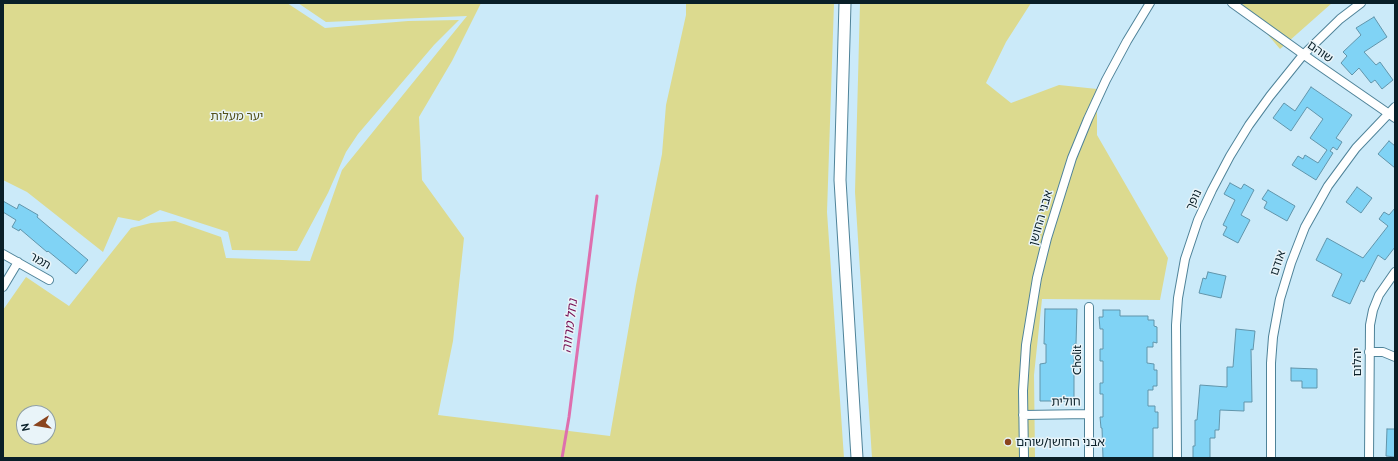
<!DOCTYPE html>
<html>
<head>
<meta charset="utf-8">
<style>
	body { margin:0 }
	#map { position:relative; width:1398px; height:461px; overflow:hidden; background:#cbeaf9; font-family:Cabin,sans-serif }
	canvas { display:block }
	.frame { position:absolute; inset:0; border:4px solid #091f28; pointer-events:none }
	.north { position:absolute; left:16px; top:405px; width:40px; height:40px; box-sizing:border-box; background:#e9f4f9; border:1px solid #8f9fa5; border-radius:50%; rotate:258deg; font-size:11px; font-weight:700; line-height:16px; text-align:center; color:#091f28 }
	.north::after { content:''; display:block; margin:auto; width:14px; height:18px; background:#8a441e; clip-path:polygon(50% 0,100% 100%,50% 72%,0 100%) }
</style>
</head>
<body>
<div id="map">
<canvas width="1398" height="461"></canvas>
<div class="frame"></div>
<div class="north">N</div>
</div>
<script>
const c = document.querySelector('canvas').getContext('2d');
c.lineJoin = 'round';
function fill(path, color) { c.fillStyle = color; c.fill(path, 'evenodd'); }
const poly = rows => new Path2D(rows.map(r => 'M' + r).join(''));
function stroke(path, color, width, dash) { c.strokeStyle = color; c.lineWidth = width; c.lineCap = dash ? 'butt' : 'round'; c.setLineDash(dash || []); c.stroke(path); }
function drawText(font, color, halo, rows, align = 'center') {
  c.font = font + ' Cabin,"Noto Sans Hebrew",sans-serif'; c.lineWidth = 3; c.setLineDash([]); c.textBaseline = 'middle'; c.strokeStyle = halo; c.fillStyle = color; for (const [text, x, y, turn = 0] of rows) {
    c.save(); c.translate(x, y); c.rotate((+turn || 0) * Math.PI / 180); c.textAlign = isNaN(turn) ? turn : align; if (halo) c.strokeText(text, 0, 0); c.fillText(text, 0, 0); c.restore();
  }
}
fill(poly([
	[3,3,287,3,325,28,408,21,459,20,434,45,358,134,346,152,328,193,297,251,232,250,228,232,160,210,139,221,118,217,103,252,27,192,3,180],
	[298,3,481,3,452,61,419,117,422,180,464,238,453,341,438,415,610,436,636,285,662,154,666,105,686,15,686,3,834,3,827,212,844,458,3,458,3,310,26,277,69,306,131,228,151,223,175,221,221,237,226,258,310,261,342,170,467,16,326,22],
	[24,413,48,413,48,437,24,437],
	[860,3,1031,3,1006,42,986,83,1011,103,1059,85,1097,89,1097,135,1168,258,1160,300,1042,299,1034,375,1035,458,872,458,855,192],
	[1241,3,1332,3,1280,49]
]), '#dcda8f');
stroke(poly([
	[562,458,569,417,597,196]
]), '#de6fae', 3);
const building = poly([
	[1374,17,1387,37,1364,52,1376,65,1380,62,1393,80,1382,89,1375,80,1371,83,1359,68,1352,75,1341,63,1347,56,1343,52,1361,35,1356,28,1374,17],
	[1311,87,1352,115,1336,138,1342,142,1337,150,1333,147,1330,151,1333,153,1316,180,1292,165,1298,156,1303,159,1305,155,1318,163,1327,150,1310,138,1323,119,1307,107,1291,131,1273,118,1284,103,1295,111,1311,87],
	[1389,141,1395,146,1395,168,1378,154,1389,141],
	[1230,183,1241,189,1244,184,1254,190,1241,215,1250,220,1238,243,1223,235,1227,227,1223,225,1235,200,1224,194,1230,183],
	[1357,187,1372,198,1361,213,1346,202,1357,187],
	[1268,190,1295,206,1287,221,1264,208,1267,202,1262,199,1268,190],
	[3,201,17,209,19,204,38,215,37,217,88,260,76,274,48,251,47,252,20,229,19,231,12,227,16,220,3,212,3,201],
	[1395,208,1395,247,1385,260,1378,255,1364,282,1361,280,1350,304,1332,296,1342,274,1316,260,1327,238,1363,258,1388,226,1379,219,1384,212,1389,215,1395,208],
	[1208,272,1226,276,1221,298,1199,293,1203,278,1206,279,1208,272],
	[1045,309,1077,309,1076,344,1074,344,1074,401,1040,401,1040,364,1046,363,1046,344,1044,344,1045,309],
	[1103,310,1120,310,1120,316,1148,316,1148,320,1154,320,1154,326,1157,327,1157,343,1153,342,1153,347,1147,347,1147,363,1154,364,1154,370,1157,370,1157,386,1153,386,1153,390,1148,390,1148,406,1155,406,1155,412,1158,412,1158,428,1153,428,1153,458,1103,458,1102,428,1101,428,1100,417,1103,417,1103,394,1100,394,1100,383,1103,383,1103,361,1100,361,1100,349,1103,349,1103,329,1100,329,1099,317,1103,317,1103,310],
	[1236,329,1255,331,1253,350,1251,349,1252,402,1244,402,1244,411,1220,410,1219,430,1215,430,1215,438,1210,438,1210,458,1193,458,1193,446,1195,446,1195,420,1197,420,1200,385,1227,387,1227,367,1233,367,1236,329],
	[1291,368,1317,369,1317,388,1302,388,1302,381,1291,381,1291,368],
	[1387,429,1395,429,1395,457,1386,456,1387,429]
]);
fill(building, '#80d3f5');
stroke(building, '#6195ab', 1);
const street = poly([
	[1232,3,1314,62,1395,118],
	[3,254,49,280],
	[3,287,18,262],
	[1369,352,1383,352,1395,357],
	[1023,415,1089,414],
	[1024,458,1023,391,1026,345,1037,278,1047,238,1072,158,1088,119,1106,80,1127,41,1150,3],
	[1089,458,1089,307],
	[1177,458,1176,325,1178,298,1185,259,1198,220,1212,190,1230,156,1249,125,1270,96,1303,55,1340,19,1361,3],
	[1271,458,1271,363,1273,337,1280,299,1291,263,1305,227,1328,186,1356,148,1395,107],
	[1369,458,1370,325,1373,310,1379,295,1395,272]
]);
const secondary = poly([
	[845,3,840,180,857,458]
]);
stroke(street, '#4f8399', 10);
stroke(secondary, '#4f8399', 13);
stroke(street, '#fff', 8);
stroke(secondary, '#fff', 11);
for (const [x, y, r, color] of [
	[1008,442,4,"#8a441e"]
]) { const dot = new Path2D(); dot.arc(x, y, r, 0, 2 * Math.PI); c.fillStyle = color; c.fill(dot); stroke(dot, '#e9f4f9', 1.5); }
drawText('12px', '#091f28', '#e9f4f9', [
	["שוהם",1320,52,35],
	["נופך",1194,200,-65],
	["אבני החושן",1041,218,-74],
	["תמר",40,261,30],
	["אודם",1278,263,-71],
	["Cholit",1077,360,-90],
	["יהלום",1357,362,-90],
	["חולית",1066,402,-1]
]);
drawText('12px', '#524f18', '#e9f4f9', [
	["יער מעלות",237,116]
]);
drawText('12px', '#091f28', '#e9f4f9', [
	["אבני החושן/שוהם",1016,442]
], 'left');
drawText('italic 13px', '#771053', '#e9f4f9', [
	["נחל מרווה",570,326,-83]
]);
</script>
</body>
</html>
